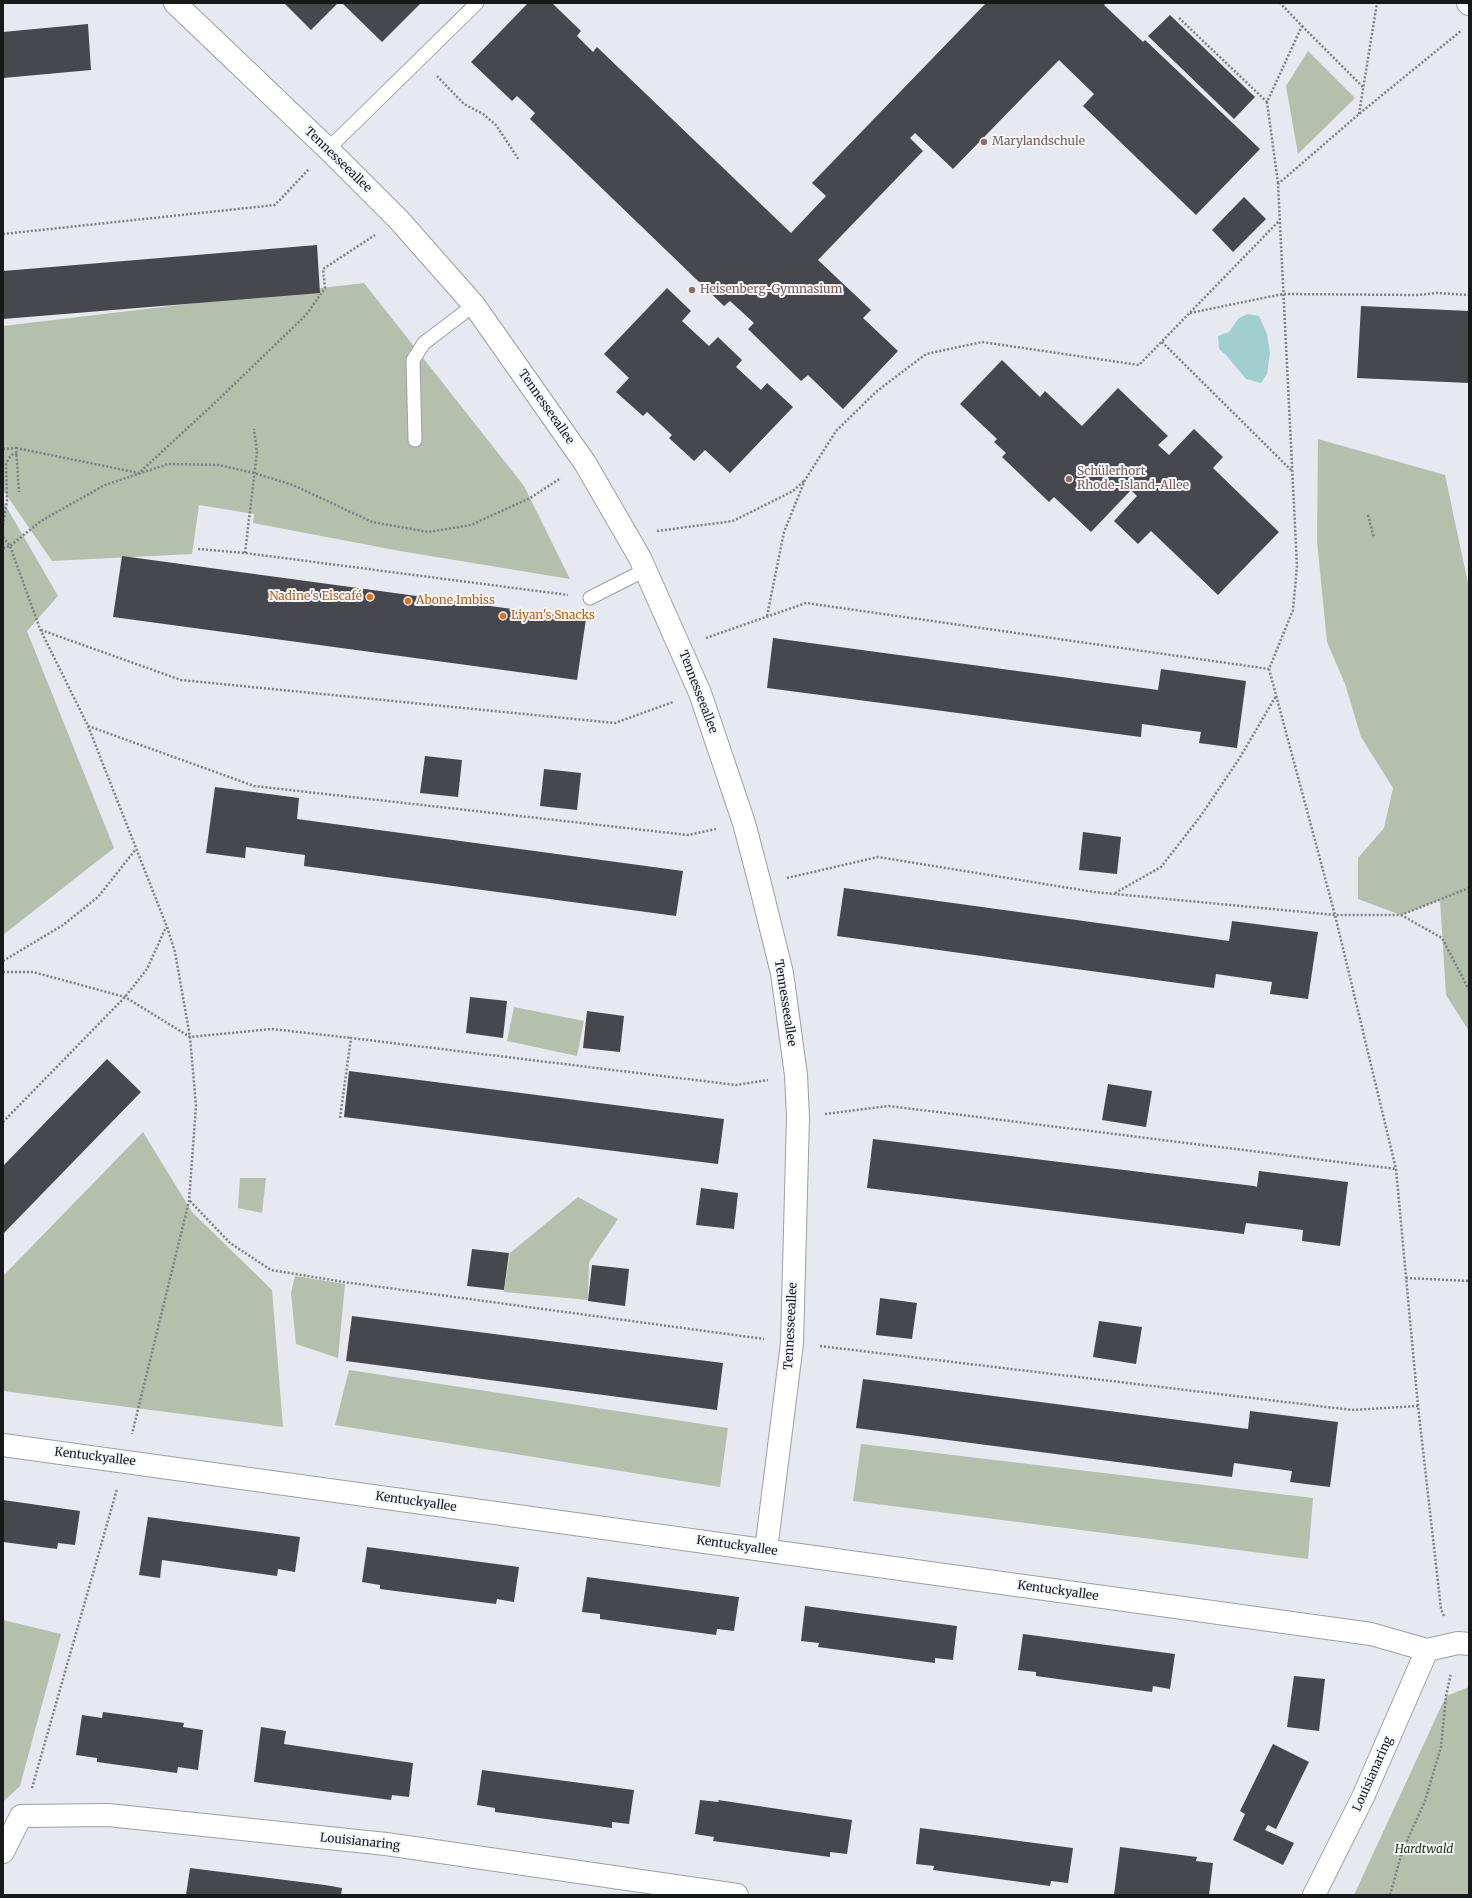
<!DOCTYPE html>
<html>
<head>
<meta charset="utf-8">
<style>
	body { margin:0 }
	#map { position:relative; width:1472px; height:1898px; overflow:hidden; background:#e6e9f0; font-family:Merriweather,serif }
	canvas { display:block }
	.frame { position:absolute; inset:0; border:4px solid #18191b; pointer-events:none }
</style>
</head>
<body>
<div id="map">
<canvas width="1472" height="1898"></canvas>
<div class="frame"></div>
</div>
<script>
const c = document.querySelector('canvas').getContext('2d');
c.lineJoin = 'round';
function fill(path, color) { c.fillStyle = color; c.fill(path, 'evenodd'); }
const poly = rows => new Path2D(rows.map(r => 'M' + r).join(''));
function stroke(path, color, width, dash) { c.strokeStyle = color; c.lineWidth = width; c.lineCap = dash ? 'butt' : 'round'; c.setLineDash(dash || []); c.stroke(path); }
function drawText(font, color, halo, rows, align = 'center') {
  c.font = font + ' Merriweather,serif'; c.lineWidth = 4; c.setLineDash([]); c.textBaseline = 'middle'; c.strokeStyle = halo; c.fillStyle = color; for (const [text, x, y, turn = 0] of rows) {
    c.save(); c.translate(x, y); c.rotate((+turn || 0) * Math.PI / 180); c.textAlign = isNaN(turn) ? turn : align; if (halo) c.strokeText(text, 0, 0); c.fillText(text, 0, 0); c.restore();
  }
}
fill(poly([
	[1308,51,1355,98,1298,154,1286,86],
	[364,283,524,486,570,579,400,551,253,523,254,514,199,505,192,554,52,561,3,490,3,326],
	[1318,439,1445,475,1469,588,1469,1031,1446,995,1440,900,1401,915,1358,899,1358,858,1384,828,1393,788,1361,737,1345,684,1327,642,1317,541],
	[3,501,58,596,27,631,114,848,3,935],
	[514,1007,584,1021,577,1056,507,1041],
	[143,1132,192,1212,272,1290,283,1427,3,1391,3,1276],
	[240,1178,266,1178,262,1213,238,1208],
	[578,1197,618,1219,589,1262,588,1300,504,1292,510,1253],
	[295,1276,345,1284,338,1358,296,1344,291,1293],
	[349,1370,728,1428,720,1487,335,1425],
	[861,1444,1313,1498,1308,1559,853,1501],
	[3,1620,61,1634,20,1786,3,1802],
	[1469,1687,1469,1895,1354,1895,1446,1696]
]), '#b4c0ab');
fill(poly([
	[1247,314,1259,316,1267,334,1270,353,1267,374,1261,383,1246,379,1226,355,1219,349,1218,336,1229,332,1238,319]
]), '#a1cfd0');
fill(poly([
	[284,3,338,3,311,30],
	[342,3,421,3,382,42],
	[528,3,552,3,581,31,577,36,593,52,597,47,791,233,826,196,812,183,986,3,1106,3,1104,5,1143,42,1145,40,1260,149,1196,215,1083,106,1094,94,1059,60,953,169,915,133,910,138,923,151,818,260,871,310,863,318,898,351,843,409,808,375,801,381,748,329,754,323,730,301,724,306,530,119,535,113,517,96,512,101,471,62],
	[1170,15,1255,97,1234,119,1148,36],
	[88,24,91,70,3,78,3,32],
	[1244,197,1266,219,1233,252,1212,230],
	[317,245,320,293,3,319,3,271],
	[667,288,691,311,682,321,709,346,718,337,742,360,736,367,761,390,767,383,793,407,730,473,705,450,694,461,669,438,672,435,647,412,643,416,616,392,629,378,604,354],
	[1361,306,1469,311,1469,383,1357,378],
	[1002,360,1040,397,1045,391,1082,426,1118,388,1168,436,1158,445,1169,455,1194,429,1223,457,1213,468,1279,532,1218,595,1151,531,1138,544,1114,521,1137,496,1131,490,1091,532,1054,497,1049,502,1002,457,1006,453,994,442,997,439,960,404],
	[122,556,586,619,577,680,113,617],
	[773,638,1158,690,1161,669,1246,681,1237,748,1199,743,1201,732,1142,724,1141,737,767,688],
	[425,756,462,760,458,797,420,793],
	[544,769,581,773,577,810,540,806],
	[215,787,299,798,297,819,683,871,676,916,304,866,305,855,246,847,245,858,206,853],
	[1083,832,1121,837,1117,874,1079,870],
	[844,888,1229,941,1232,921,1318,932,1308,999,1270,994,1272,982,1216,974,1214,988,837,936],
	[470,997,507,1001,503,1038,466,1033],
	[587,1011,624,1016,620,1052,583,1048],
	[107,1059,141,1092,3,1234,3,1166],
	[349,1071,724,1119,718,1164,344,1117],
	[1108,1084,1152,1091,1146,1127,1102,1120],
	[873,1139,1254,1186,1257,1187,1259,1171,1348,1182,1340,1246,1302,1241,1303,1230,1246,1223,1244,1234,867,1188],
	[701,1188,738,1193,734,1229,696,1225],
	[472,1249,509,1253,504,1290,467,1286],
	[592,1265,629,1269,625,1306,588,1301],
	[880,1298,917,1303,912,1339,876,1335],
	[352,1316,723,1363,717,1410,346,1361],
	[1099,1321,1142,1327,1136,1364,1093,1357],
	[863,1379,1248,1429,1250,1411,1338,1422,1330,1487,1290,1482,1292,1471,1234,1463,1232,1477,856,1428],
	[3,1500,80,1511,75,1545,58,1543,57,1549,3,1542],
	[148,1517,300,1537,295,1572,278,1569,277,1576,162,1560,160,1578,139,1575],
	[367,1547,519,1567,514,1602,497,1599,496,1604,380,1589,380,1585,362,1582],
	[587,1577,739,1597,734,1631,717,1629,716,1635,600,1619,600,1614,582,1612],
	[805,1606,957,1626,953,1660,935,1658,935,1663,818,1647,819,1643,801,1641],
	[1023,1634,1175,1654,1170,1689,1153,1686,1152,1692,1036,1676,1036,1672,1018,1670],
	[1294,1676,1325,1679,1319,1731,1287,1727],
	[103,1712,184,1723,183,1727,203,1730,198,1770,178,1767,177,1773,97,1762,97,1758,76,1755,82,1715,102,1718],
	[261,1727,286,1731,284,1744,413,1763,409,1797,392,1795,391,1800,254,1782],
	[1273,1744,1309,1762,1276,1829,1268,1825,1265,1830,1294,1843,1283,1865,1233,1840,1245,1814,1240,1811],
	[482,1770,634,1790,629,1824,612,1822,612,1828,495,1812,495,1808,477,1805],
	[700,1800,719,1802,718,1800,852,1820,847,1854,830,1852,830,1857,713,1841,714,1837,695,1834],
	[920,1828,1073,1848,1068,1883,1051,1881,1050,1886,933,1870,934,1866,916,1864],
	[1120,1847,1197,1857,1196,1861,1213,1863,1209,1895,1114,1895],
	[190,1868,325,1885,342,1888,341,1895,186,1895]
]), '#46484e');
const service = poly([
	[328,149,477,3],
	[415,440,413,360,424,343,474,305],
	[590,598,645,570]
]);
const minor = poly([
	[175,3,328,149,399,220,474,305,585,463,640,558,700,693,744,823,760,884,782,973,796,1075,798,1117,792,1343,766,1550],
	[1468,3,1469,4],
	[3,1445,1371,1634,1427,1650,1458,1643,1469,1644],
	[3,1852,21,1816,108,1815,386,1844,737,1895],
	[1314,1895,1363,1797,1427,1650]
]);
stroke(service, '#9d9fa5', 15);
stroke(minor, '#9d9fa5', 24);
stroke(poly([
	[1179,18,1267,102],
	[1302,26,1363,87],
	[437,76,464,104,483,114,496,125,519,160],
	[1359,114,1377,3],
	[1278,183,1267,102,1302,26,1280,3],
	[3,234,275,205,309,169],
	[1190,313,1283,294,1418,295,1437,293,1469,295],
	[1162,342,1291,470],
	[16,448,139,473,220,398,306,315,325,288,323,269,375,235],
	[3,449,16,448,19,492],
	[1368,515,1374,538],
	[3,525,7,501,6,463,9,458,13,454,17,454],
	[657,531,733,521,793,491,804,481],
	[3,537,10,546,40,629,88,726,167,927,175,952,190,1037,196,1106,189,1201,132,1434],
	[3,548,10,546,41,521,105,485,168,464,219,465,254,473,293,485,372,522,428,532,471,525,530,498,561,478],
	[198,549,245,553,568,595],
	[245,553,257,452,254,429],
	[767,616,784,532,805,480,836,431,877,391,926,354,982,342,1139,365,1279,221],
	[41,630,181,680,615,723,673,702],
	[706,638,806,603,1269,669],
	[88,726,254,786,688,835,716,829],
	[787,878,878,857,1094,892,1335,915,1401,915,1469,888],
	[1115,893,1161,867,1200,817,1239,759,1276,696],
	[1401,915,1442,938,1469,990],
	[3,961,63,925,98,897,136,849],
	[3,972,33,972,125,997,190,1037,272,1029,351,1038],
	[825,1114,889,1106,1396,1169],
	[340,1118,351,1038,736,1085,768,1080],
	[3,1122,125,997,147,969,166,927],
	[190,1201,230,1243,271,1270,344,1282,764,1339],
	[1406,1278,1469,1281],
	[820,1346,1352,1410,1418,1406],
	[1444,1616,1441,1609,1418,1406,1396,1169,1335,915,1269,669,1293,610,1297,566,1278,184,1359,114,1462,30],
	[32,1788,117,1489],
	[1390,1895,1402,1852,1425,1801,1441,1747,1446,1696,1451,1673]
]), '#7d7f83', 2.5, [2, 2]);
stroke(service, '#fff', 13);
stroke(minor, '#fff', 22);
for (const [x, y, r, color] of [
	[984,142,4,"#8d6e63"],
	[692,290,4,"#8d6e63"],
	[1069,479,4,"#8d6e63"],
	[370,597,4,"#e8710a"],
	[408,601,4,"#e8710a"],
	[503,616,4,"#e8710a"]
]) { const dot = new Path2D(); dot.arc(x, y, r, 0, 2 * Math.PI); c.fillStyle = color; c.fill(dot); stroke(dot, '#f4f7fd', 1.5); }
drawText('12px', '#785e54', '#f4f7fd', [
	["Marylandschule",992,142],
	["Heisenberg-Gymnasium",700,290],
	["Schülerhort",1077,472],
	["Rhode-Island-Allee",1077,486]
], 'left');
drawText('12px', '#18191b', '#f4f7fd', [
	["Tennesseeallee",338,160,44],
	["Tennesseeallee",546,407,55],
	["Tennesseeallee",698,692,69],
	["Tennesseeallee",785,1003,81],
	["Tennesseeallee",791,1326,-87],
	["Kentuckyallee",95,1457,7],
	["Kentuckyallee",416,1502,8],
	["Kentuckyallee",737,1546,8],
	["Kentuckyallee",1058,1591,8],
	["Louisianaring",1373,1774,-66],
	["Louisianaring",360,1842,6]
]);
drawText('12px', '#c56008', '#f4f7fd', [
	["Nadine's Eiscafé",362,597,"right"],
	["Abone Imbiss",416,601],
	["Liyan's Snacks",511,616]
], 'left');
drawText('italic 12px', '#233907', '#f4f7fd', [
	["Hardtwald",1424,1850]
]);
</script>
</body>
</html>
